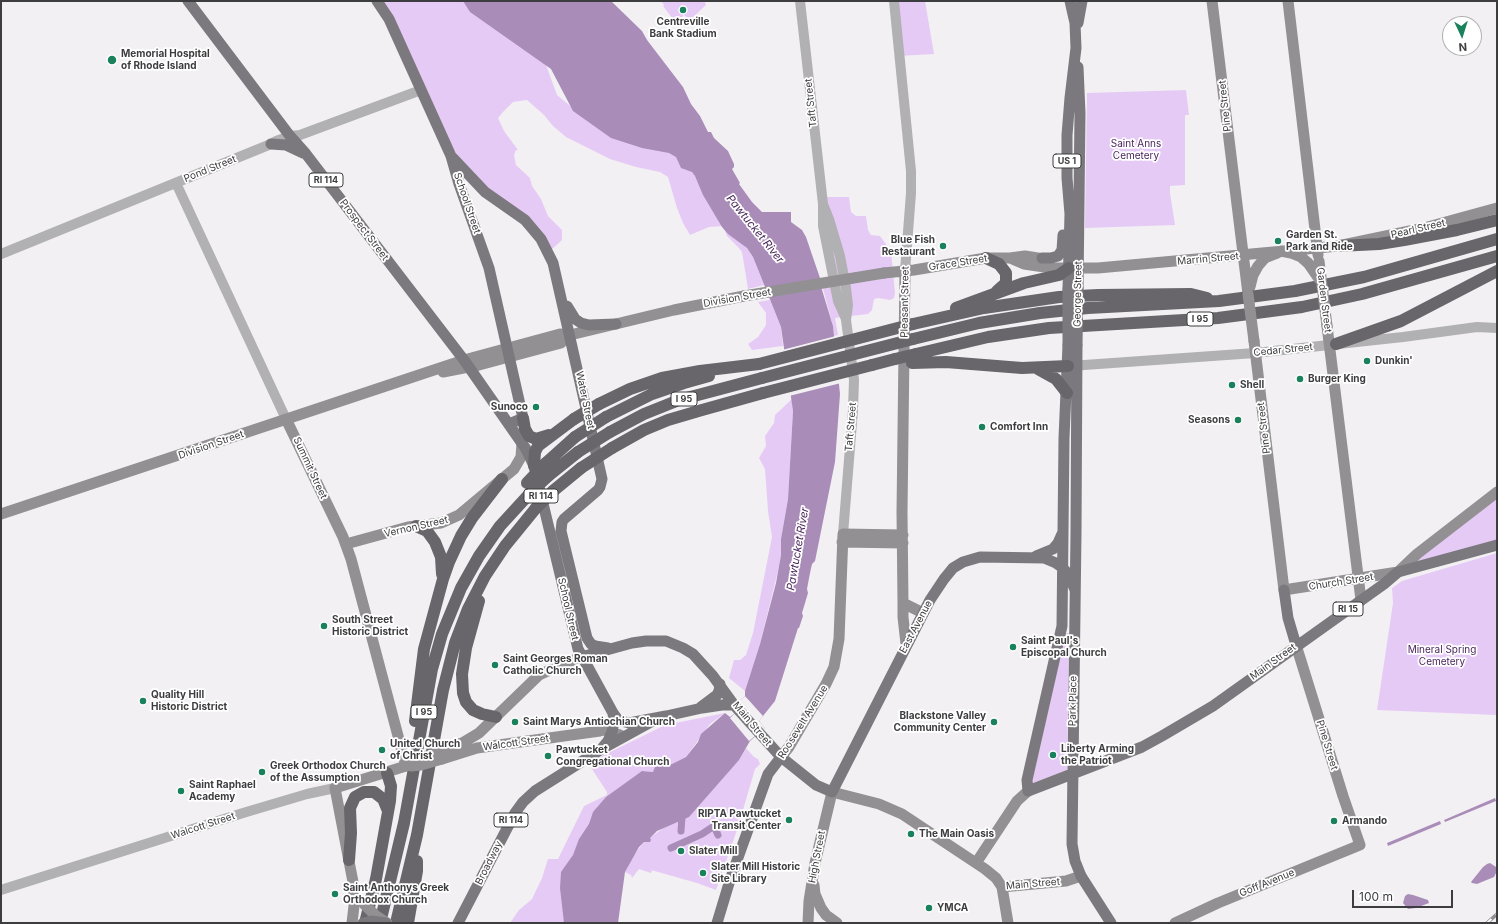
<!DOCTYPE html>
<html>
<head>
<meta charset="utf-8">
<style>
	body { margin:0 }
	#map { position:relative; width:1498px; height:924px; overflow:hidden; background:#f3f0f4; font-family:Inter,sans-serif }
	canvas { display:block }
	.frame { position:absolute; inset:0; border:2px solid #3d3c3e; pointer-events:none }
	.north { position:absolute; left:1442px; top:16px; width:40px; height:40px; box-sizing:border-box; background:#fff; border:1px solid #b1b1b2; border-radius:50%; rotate:176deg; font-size:11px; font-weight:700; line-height:16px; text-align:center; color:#3d3c3e }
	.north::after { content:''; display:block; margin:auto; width:14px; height:18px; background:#19815b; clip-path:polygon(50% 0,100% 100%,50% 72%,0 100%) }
	.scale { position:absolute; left:1352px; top:890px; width:101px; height:18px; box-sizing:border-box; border:2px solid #3d3c3e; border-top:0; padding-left:5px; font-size:12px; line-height:14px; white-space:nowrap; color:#3d3c3e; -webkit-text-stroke:3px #fff; paint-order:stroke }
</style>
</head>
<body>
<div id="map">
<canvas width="1498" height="924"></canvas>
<div class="frame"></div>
<div class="north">N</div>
<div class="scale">100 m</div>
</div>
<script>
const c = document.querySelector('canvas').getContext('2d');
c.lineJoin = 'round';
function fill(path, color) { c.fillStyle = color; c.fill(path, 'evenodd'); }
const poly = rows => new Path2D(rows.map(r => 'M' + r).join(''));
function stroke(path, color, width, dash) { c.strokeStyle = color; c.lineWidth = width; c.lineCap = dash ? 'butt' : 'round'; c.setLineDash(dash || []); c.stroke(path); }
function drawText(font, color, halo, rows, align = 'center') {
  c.font = font + ' Inter,sans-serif'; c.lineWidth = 3.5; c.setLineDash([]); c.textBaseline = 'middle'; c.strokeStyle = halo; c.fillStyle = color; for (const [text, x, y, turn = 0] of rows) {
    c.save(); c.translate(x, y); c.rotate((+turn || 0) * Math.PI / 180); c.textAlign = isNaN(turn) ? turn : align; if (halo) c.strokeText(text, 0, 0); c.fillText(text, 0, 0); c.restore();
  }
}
fill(poly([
	[377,1,470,1,546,65,557,95,575,110,684,157,741,243,747,248,753,257,764,285,748,289,742,252,738,247,727,236,723,226,709,227,690,235,683,223,677,208,668,177,660,172,636,167,610,159,566,137,553,126,544,115,527,100,513,102,503,112,498,118,504,131,518,150,516,150,514,155,516,165,530,178,532,186,541,199,548,216,562,230,562,240,550,251,546,249,465,168,453,148],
	[661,1,706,1,705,3,706,5,690,20,684,15,676,23,663,6,664,5],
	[892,1,925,1,934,54,898,56],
	[1186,90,1189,115,1185,115,1185,185,1170,186,1170,193,1175,225,1085,228,1087,93],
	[826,197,849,197,851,212,856,216,866,216,868,230,871,235,880,236,891,251,895,293,894,298,890,300,878,298,874,299,872,310,868,314,835,318,838,335,834,336,833,326,821,281,830,280],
	[770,300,781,327,783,346,752,350,748,344,758,337,766,325,766,313,758,302],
	[792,399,793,411,788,499,781,539,781,555,779,567,760,644,745,691,729,678,734,660,740,660,746,655,753,633,772,537,768,511,765,469,759,458,766,446,765,436,774,423,775,415],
	[1497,492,1497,544,1401,569],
	[1497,553,1497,716,1496,715,1377,710,1393,603,1392,588,1402,581],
	[1067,633,1069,633,1067,769,1067,770,1033,783,1032,782,1065,635],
	[725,713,710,724,686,757,672,764,659,766,653,772,642,771,576,923,510,923,519,910,532,899,542,878,548,859,558,859,584,806,607,795,607,792,588,763,665,725],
	[746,748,754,757,758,759,760,764,755,769,738,827,716,890,697,883,651,870,652,871,651,873,639,869,632,878,631,875,625,872,634,855,644,842,662,829,739,760]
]), '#e6caf6');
fill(poly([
	[463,1,611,1,642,31,647,40,683,87,691,104,700,116,708,132,711,132,714,138,728,151,734,164,734,167,732,169,740,183,739,184,752,202,762,212,791,212,791,222,802,230,806,237,820,278,819,280,833,326,840,394,835,462,815,561,812,564,810,573,807,589,808,593,802,613,803,616,799,628,798,628,775,701,759,721,765,728,750,741,739,760,689,817,657,831,650,838,651,840,650,842,644,842,639,847,625,872,618,923,564,923,560,888,561,872,573,855,579,839,589,824,593,812,606,797,642,771,653,772,655,767,672,764,686,757,698,742,701,734,725,713,730,717,735,713,731,708,745,696,745,691,760,644,776,583,781,555,781,539,788,499,793,411,781,327,753,257,747,248,728,234,722,227,703,195,695,176,692,172,681,168,676,157,669,153,642,148,611,138,573,111,551,69,470,12],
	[1495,798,1496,801,1445,822,1444,820],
	[1440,821,1441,824,1388,846,1387,843],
	[1490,863,1496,867,1497,871,1494,877,1477,884,1472,883,1471,882,1483,867,1487,864],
	[1408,894,1413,895,1428,900,1429,903,1416,908,1408,909,1403,903,1405,896]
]), '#a98db8');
fill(poly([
	[836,336,841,383,789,396,785,363,782,350],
	[745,696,763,716,759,721,765,728,749,741,730,718,735,713,731,708]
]), '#f3f0f4');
stroke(poly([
	[680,812,682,817,681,831],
	[671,848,702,834,714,826,718,835]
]), '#a98db8', 7);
stroke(poly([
	[800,1,823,204,823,226,838,301,846,319],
	[894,1,911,171,911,193,905,271],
	[176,183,286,419],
	[823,204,829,219,840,256,846,288,848,305,846,320,854,380,853,410,843,534],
	[1,254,271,144,276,141,290,136,300,135,421,90],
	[1070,366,1255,353,1403,337,1477,327,1497,328],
	[1,890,243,813,307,794,335,788]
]), '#b1b0b2', 10);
stroke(poly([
	[1212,1,1248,294],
	[1288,1,1318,255],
	[1010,258,1024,264,1051,268,1098,268,1317,248,1338,246,1424,228,1497,208],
	[905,271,902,512,903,603,923,613],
	[884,273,914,270,986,258,1010,258,1025,256,1050,260],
	[1250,287,1253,275,1258,266,1265,258,1275,254,1281,251,1291,253,1301,257,1308,263],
	[1327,326,1361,600],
	[1254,341,1284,590,1398,572,1417,554,1497,492],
	[443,372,479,365,561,343,570,335],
	[286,419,343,537,351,559,406,766,335,788,353,882,354,906,352,923],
	[1,514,464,360,560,334,570,335,674,310,744,296],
	[842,542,903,543],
	[346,544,408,527,441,523,459,515,514,469,521,457,522,443],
	[903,603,903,617,906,644],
	[444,750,464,742,479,733,539,675,552,669,581,657],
	[781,757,789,747,826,684,834,667,839,639,843,534,903,535],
	[442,759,477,748,600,731,604,730,620,735],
	[976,863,1017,801,1028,791],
	[814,885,815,894,821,908,826,915,837,923],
	[1002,887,1066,881,1081,876],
	[808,923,809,901,815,863,832,792,879,804,902,814,985,869,996,878,1002,887,1008,923],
	[1175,923,1218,903,1360,845,1343,796,1296,645]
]), '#929093', 11);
stroke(poly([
	[188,1,290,136,306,154,464,360,526,449,534,466,578,649,613,713,618,720,629,723,666,716],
	[377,1,389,19,451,156,459,184,489,268,523,418,509,424],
	[1078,23,1082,1],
	[271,144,286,145,303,153],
	[451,156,485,192,525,220,541,239,553,263,602,479,600,487,598,490,564,519,562,522,561,531,587,638,591,644,595,646,608,648],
	[1042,258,1051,258,1058,256,1062,250,1063,235],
	[1078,288,1080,113,1078,67],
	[1068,289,1070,214,1067,178,1067,135,1070,98,1076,48,1075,23,1070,1],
	[567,306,575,319,581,323,589,325,616,324],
	[1068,345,1064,438,1062,626,1027,780,1028,791,1142,747,1162,736,1213,706,1384,584,1398,572,1497,545],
	[1077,345,1076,533,1072,844,1075,861,1081,876,1111,923],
	[1036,556,1053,549,1058,543,1062,534],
	[1284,590,1288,618,1296,645],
	[581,657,632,643,646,641,666,641,683,648,693,654,713,676,734,705,781,757,816,785,832,792,930,600,944,579,953,568,963,562,980,557,1044,558,1056,563,1063,568,1069,575,1075,590],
	[701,707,717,695,719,691,720,684],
	[603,747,608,741,612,732,614,721,613,713],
	[458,923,515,813,523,802,535,791,600,750,651,722,666,716,702,708,722,705,734,705],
	[717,923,730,880,768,774,781,757]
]), '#7b797d', 11);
stroke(poly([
	[1338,246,1379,244,1404,240,1457,230,1497,220],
	[986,258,999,264,1006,273,1006,283,997,291],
	[956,308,1024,283,1059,275,1069,268],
	[913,324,984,308,1059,297,1098,295,1191,294,1207,298],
	[913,339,979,323,1040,313,1088,308,1219,301,1295,291,1364,277,1497,239],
	[1336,344,1401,321,1497,271],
	[916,354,988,337,1049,328,1218,318,1302,307,1362,294,1497,256],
	[912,363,946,362,1022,368,1068,366],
	[872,365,895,359],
	[1038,369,1056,379,1067,393],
	[599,404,630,389,662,378,700,371,759,364],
	[606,417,652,394,684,383,709,376],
	[523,418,525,429,529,436,536,439,549,435],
	[610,432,644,414,679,400,762,378],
	[612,448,644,430,668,420,702,410,763,393],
	[546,463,575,437],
	[534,466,535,452,538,446,574,419],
	[548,476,578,452],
	[553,491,581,468],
	[416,526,427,531,435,542,441,557,442,574],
	[479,601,466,648,462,674,463,693,466,702,473,710,482,714,496,717],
	[415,721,424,649,443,579,449,562,461,536,472,518,502,479],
	[349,860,351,833,350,808,355,797,364,792,374,792,383,799,388,811],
	[365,923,376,879,390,801,391,786,387,773],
	[380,923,404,823,432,669,442,634,461,588,479,556,500,526,533,490],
	[396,923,417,835,443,690,455,643,468,609,485,576,505,546,536,508],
	[408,923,417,871,417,861]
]), '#68666a', 12);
const rail = poly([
	[1487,923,1497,914]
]);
stroke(rail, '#908e91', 3.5);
stroke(rail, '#fff', 2, [6]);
stroke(poly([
	[1319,261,1327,326],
	[1308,263,1319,279],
	[1248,294,1254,341],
	[744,296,884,273],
	[406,766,419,759,444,750],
	[411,766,421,765,442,759],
	[364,904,375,915,387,923]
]), '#929093', 11);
stroke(poly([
	[1068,345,1068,289],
	[1077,345,1078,288],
	[363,923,371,921,386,923]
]), '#7b797d', 11);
stroke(poly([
	[895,359,916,354],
	[759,364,913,324],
	[762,378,913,339],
	[763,393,872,365],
	[574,419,599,404],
	[575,437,606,417],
	[578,452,610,432],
	[581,468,612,448],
	[527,483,546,463],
	[533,490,548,476],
	[536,508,553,491]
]), '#68666a', 12);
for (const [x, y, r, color] of [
	[683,10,4,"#19815b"],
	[112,60,5,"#19815b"],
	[1278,241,4,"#19815b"],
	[943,246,4,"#19815b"],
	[1367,361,4,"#19815b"],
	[1300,379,4,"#19815b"],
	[1232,385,4,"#19815b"],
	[536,407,4,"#19815b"],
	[1238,420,4,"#19815b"],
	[982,427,4,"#19815b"],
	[324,626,4,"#19815b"],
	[1013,647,4,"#19815b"],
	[495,665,4,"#19815b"],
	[143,701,4,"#19815b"],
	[515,722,4,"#19815b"],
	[994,722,4,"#19815b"],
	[382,750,4,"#19815b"],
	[1053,755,4,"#19815b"],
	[548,756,4,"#19815b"],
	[262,772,4,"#19815b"],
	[181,791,4,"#19815b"],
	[789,820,4,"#19815b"],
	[1334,821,4,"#19815b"],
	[911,834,4,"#19815b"],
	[681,851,4,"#19815b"],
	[703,873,4,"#19815b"],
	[335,894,4,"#19815b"],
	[929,908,4,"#19815b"]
]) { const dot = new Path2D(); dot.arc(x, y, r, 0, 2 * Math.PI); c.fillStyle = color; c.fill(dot); stroke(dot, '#fff', 1.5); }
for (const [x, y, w] of [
	[1067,161,28],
	[326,180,34],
	[1200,319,26],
	[684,399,26],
	[541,496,34],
	[1348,609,30],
	[424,712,26],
	[511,820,34]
]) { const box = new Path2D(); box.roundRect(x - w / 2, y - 7, w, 14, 3); c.fillStyle = '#fff'; c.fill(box); stroke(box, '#3d3c3e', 1); }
drawText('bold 9px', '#3d3c3e', null, [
	["US 1",1067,161],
	["RI 114",326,180],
	["I 95",1200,319],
	["I 95",684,399],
	["RI 114",541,496],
	["RI 15",1348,609],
	["I 95",424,712],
	["RI 114",511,820]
]);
drawText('bold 10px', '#3d3c3e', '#fff', [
	["Centreville",683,22,"center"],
	["Bank Stadium",683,34,"center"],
	["Memorial Hospital",121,54],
	["of Rhode Island",121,66],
	["Garden St.",1286,235],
	["Park and Ride",1286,247],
	["Blue Fish",935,240,"right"],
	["Restaurant",935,252,"right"],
	["Dunkin'",1375,361],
	["Burger King",1308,379],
	["Shell",1240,385],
	["Sunoco",528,407,"right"],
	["Seasons",1230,420,"right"],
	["Comfort Inn",990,427],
	["South Street",332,620],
	["Historic District",332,632],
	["Saint Paul's",1021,641],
	["Episcopal Church",1021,653],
	["Saint Georges Roman",503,659],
	["Catholic Church",503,671],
	["Quality Hill",151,695],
	["Historic District",151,707],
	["Blackstone Valley",986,716,"right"],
	["Community Center",986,728,"right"],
	["Saint Marys Antiochian Church",523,722],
	["United Church",390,744],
	["of Christ",390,756],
	["Liberty Arming",1061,749],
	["the Patriot",1061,761],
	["Pawtucket",556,750],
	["Congregational Church",556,762],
	["Greek Orthodox Church",270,766],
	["of the Assumption",270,778],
	["Saint Raphael",189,785],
	["Academy",189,797],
	["RIPTA Pawtucket",781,814,"right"],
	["Transit Center",781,826,"right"],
	["Armando",1342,821],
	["The Main Oasis",919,834],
	["Slater Mill",689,851],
	["Slater Mill Historic",711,867],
	["Site Library",711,879],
	["Saint Anthonys Greek",343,888],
	["Orthodox Church",343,900],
	["YMCA",937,908]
], 'left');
drawText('10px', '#3d3c3e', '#fff', [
	["Taft Street",811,103,-96],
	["Pine Street",1225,106,-96],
	["Pond Street",210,169,-22],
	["School Street",467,203,71],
	["Pearl Street",1418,229,-13],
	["Prospect Street",364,230,53],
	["Marrin Street",1208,259,-5],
	["Grace Street",958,263,-9],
	["George Street",1078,294,-89],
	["Division Street",737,298,-10],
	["Garden Street",1324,300,83],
	["Pleasant Street",905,302,-89],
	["Cedar Street",1283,350,-6],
	["Water Street",585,400,78],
	["Taft Street",851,427,-85],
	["Pine Street",1264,428,-97],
	["Division Street",211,445,-19],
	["Summit Street",310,468,65],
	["Vernon Street",416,527,-13],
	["Church Street",1341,582,-9],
	["School Street",568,609,77],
	["East Avenue",916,627,-62],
	["Main Street",1273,662,-36],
	["Park Place",1073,701,-89],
	["Roosevelt Avenue",803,722,-58],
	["Main Street",752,724,50],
	["Walcott Street",516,743,-8],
	["Pine Street",1327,745,73],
	["Walcott Street",203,826,-18],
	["High Street",817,857,-79],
	["Broadway",489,863,-63],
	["Goff Avenue",1267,883,-22],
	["Main Street",1033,884,-5]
]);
drawText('10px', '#4a255c', '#fff', [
	["Saint Anns",1136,144],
	["Cemetery",1136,156],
	["Mineral Spring",1442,650],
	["Cemetery",1442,662]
]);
drawText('italic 11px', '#47235a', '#fff', [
	["Pawtucket River",755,229,51],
	["Pawtucket River",798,549,-80]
]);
</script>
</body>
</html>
